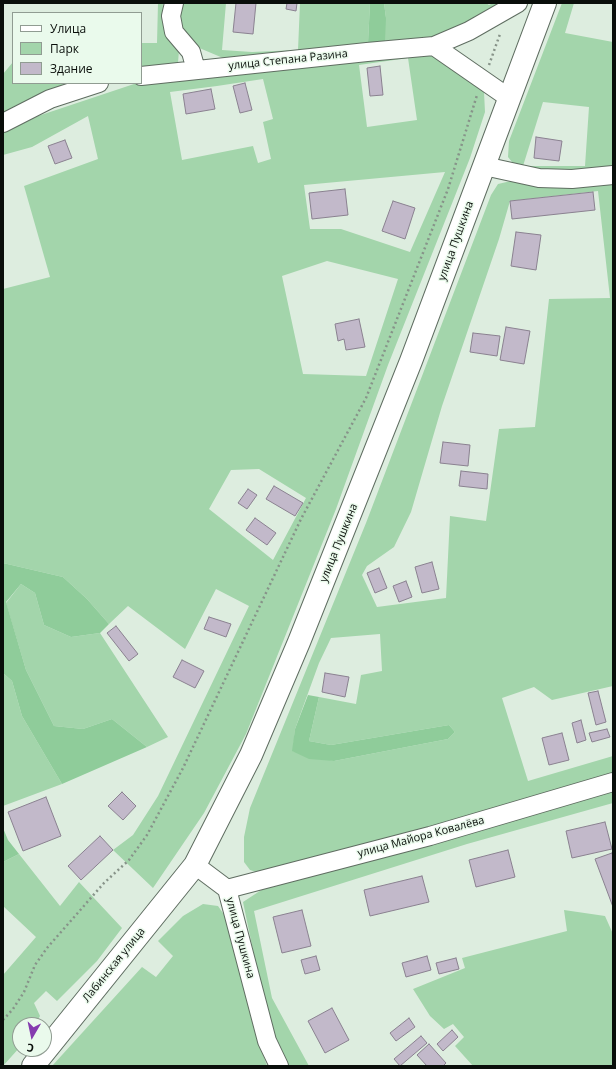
<!DOCTYPE html>
<html>
<head>
<meta charset="utf-8">
<style>
	body { margin:0 }
	#map { position:relative; width:616px; height:1069px; overflow:hidden; background:#ddeddf; font-family:"Open Sans",sans-serif }
	canvas { display:block }
	.frame { position:absolute; inset:0; border:4px solid #090e0a; pointer-events:none }
	.legend { position:absolute; left:12px; top:12px; width:130px; height:72px; box-sizing:border-box; background:#eafaec; border:1px solid #909c92; margin:0; padding:5px 7px; list-style:none; font-size:12px; color:#090e0a }
	.legend li { display:flex; align-items:center; gap:8px; height:20px }
	.legend b { width:20px; border:1px solid #909c92 }
	.north { position:absolute; left:12px; top:1017px; width:40px; height:40px; box-sizing:border-box; background:#eafaec; border:1px solid #909c92; border-radius:50%; rotate:189deg; font-size:11px; font-weight:700; line-height:16px; text-align:center; color:#090e0a }
	.north::after { content:''; display:block; margin:auto; width:14px; height:18px; background:#853caf; clip-path:polygon(50% 0,100% 100%,50% 72%,0 100%) }
</style>
</head>
<body>
<div id="map">
<canvas width="616" height="1069"></canvas>
<div class="frame"></div>
<ul class="legend">
<li><b style="height:5px;background:#fff"></b>Улица</li>
<li><b style="height:11px;background:#a3d5ab"></b>Парк</li>
<li><b style="height:11px;background:#c2b9ca"></b>Здание</li>
</ul>
<div class="north">С</div>
</div>
<script>
const c = document.querySelector('canvas').getContext('2d');
c.lineJoin = 'round';
function fill(path, color) { c.fillStyle = color; c.fill(path, 'evenodd'); }
const poly = rows => new Path2D(rows.map(r => 'M' + r).join(''));
function stroke(path, color, width, dash) { c.strokeStyle = color; c.lineWidth = width; c.lineCap = dash ? 'butt' : 'round'; c.setLineDash(dash || []); c.stroke(path); }
function drawText(font, color, halo, rows, align = 'center') {
  c.font = font + ' "Open Sans",sans-serif'; c.lineWidth = 3; c.setLineDash([]); c.textBaseline = 'middle'; c.strokeStyle = halo; c.fillStyle = color; for (const [text, x, y, turn = 0] of rows) {
    c.save(); c.translate(x, y); c.rotate((+turn || 0) * Math.PI / 180); c.textAlign = isNaN(turn) ? turn : align; if (halo) c.strokeText(text, 0, 0); c.fillText(text, 0, 0); c.restore();
  }
}
fill(poly([
	[158,3,163,3,162,22,169,36,179,50,178,63,162,68,141,71,141,43,157,43],
	[178,3,226,3,222,50,252,52,298,50,300,3,370,3,368,43,386,18,384,3,486,3,489,5,493,3,508,3,435,41,252,59,223,58,197,47,180,33],
	[562,3,574,3,565,33,613,42,613,171,571,176,516,167,508,157,509,141],
	[543,102,589,107,585,166,523,166],
	[431,50,484,92,485,112,470,158,388,365,336,509,246,734,204,813,153,888,113,850,133,835,158,796,249,606,216,589,185,649,128,606,109,624,87,599,63,577,3,563,3,289,50,277,24,186,98,159,88,116,32,147,3,155,3,132,26,120,137,83],
	[408,58,417,120,367,127,359,65],
	[263,79,273,119,263,122,271,159,258,163,253,146,182,160,170,92,217,86],
	[445,172,410,252,341,229,310,229,304,185],
	[327,261,398,279,366,376,303,374,282,276],
	[259,469,306,498,273,560,209,509,231,470],
	[13,62,13,83,66,83,3,114,3,74],
	[613,179,613,686,552,700,534,687,502,698,528,781,613,756,613,775,262,874,250,870,244,862,244,837,250,808,366,523,491,195,498,184,511,181,535,184],
	[598,191,610,298,549,299,535,427,499,429,486,521,450,516,446,598,377,607,362,575,367,566,394,547,411,512,442,406,499,239,510,201],
	[380,634,382,671,361,675,356,704,319,697,309,741,331,745,449,725,455,732,448,739,334,761,293,751,295,729,319,663,331,638],
	[21,584,35,593,44,625,71,637,100,633,168,737,147,747,112,719,83,729,54,726,26,670,6,603],
	[3,673,12,681,22,716,62,784,3,806],
	[613,788,613,803,467,844,254,911,272,998,309,1066,288,1066,271,1029,260,984,243,902,269,885,337,870,469,832],
	[19,854,60,906,79,882,122,928,97,961,57,1001,46,991,34,1003,40,1016,35,1025,20,1025,20,1047,3,1066,3,975,36,937,3,906,3,862],
	[203,904,218,906,225,916,254,1029,267,1066,52,1066,142,967,156,977,173,956,158,941,183,916],
	[564,910,605,916,613,934,613,1066,473,1066,455,1046,464,1037,453,1024,444,1029,430,1016,413,989,465,968,462,958,567,931]
]), '#a3d5ab');
fill(poly([
	[370,3,384,3,386,18,385,41,368,43],
	[3,563,63,577,87,599,109,624,100,633,71,637,44,625,35,593,21,584,6,602,26,670,54,726,83,729,112,719,147,747,62,784,22,716,12,681,3,673],
	[308,695,319,697,309,741,331,745,449,725,455,732,448,739,334,761,309,759,292,751,295,729],
	[3,828,8,840,19,854,3,862]
]), '#8fcc9a');
const building = poly([
	[236,3,256,3,253,34,233,32,236,3],
	[287,3,297,3,296,11,286,9,287,3],
	[380,66,383,95,370,96,367,68,380,66],
	[245,83,252,110,240,113,233,86,245,83],
	[211,89,215,109,186,114,183,94,211,89],
	[536,137,562,141,559,161,534,158,536,137],
	[65,140,72,158,55,164,48,146,65,140],
	[345,189,348,215,312,219,309,193,345,189],
	[593,192,595,210,512,219,510,201,593,192],
	[393,201,415,208,405,239,382,231,393,201],
	[516,232,541,235,536,270,511,266,516,232],
	[359,319,365,347,346,350,344,339,338,341,335,324,359,319],
	[506,327,530,331,524,364,500,360,506,327],
	[473,333,500,336,497,356,470,352,473,333],
	[443,442,470,445,468,466,440,463,443,442],
	[461,471,488,474,487,489,459,486,461,471],
	[274,486,303,503,295,516,266,499,274,486],
	[248,489,257,495,247,509,238,503,248,489],
	[255,518,276,533,267,545,246,530,255,518],
	[432,562,439,589,422,593,415,567,432,562],
	[379,568,387,588,375,593,367,573,379,568],
	[406,581,412,597,399,602,393,586,406,581],
	[209,617,231,624,226,637,204,629,209,617],
	[116,626,138,654,129,661,107,633,116,626],
	[182,660,204,671,195,688,173,677,182,660],
	[325,673,349,677,345,697,322,692,325,673],
	[598,691,606,722,596,725,588,693,598,691],
	[581,720,586,740,577,743,572,723,581,720],
	[607,729,610,737,592,742,589,733,607,729],
	[562,733,569,760,549,765,542,738,562,733],
	[122,792,136,806,123,820,108,806,122,792],
	[46,797,61,836,23,851,8,812,46,797],
	[605,822,612,849,572,858,566,831,605,822],
	[100,836,113,850,81,880,68,866,100,836],
	[508,850,515,877,476,887,469,860,508,850],
	[612,853,613,857,613,907,595,859,612,853],
	[422,876,429,902,370,916,364,890,422,876],
	[302,910,311,946,282,953,273,917,302,910],
	[316,956,320,970,305,974,301,960,316,956],
	[427,956,431,970,406,977,402,963,427,956],
	[456,958,459,969,439,974,436,963,456,958],
	[332,1008,349,1040,325,1053,308,1021,332,1008],
	[409,1018,415,1027,396,1041,390,1033,409,1018],
	[452,1030,458,1037,443,1051,437,1044,452,1030],
	[421,1036,427,1043,400,1066,394,1059,421,1036],
	[429,1044,446,1063,443,1066,427,1066,417,1055,429,1044]
]);
fill(building, '#c2b9ca');
stroke(building, '#8a8190', 1);
const minor = poly([
	[174,3,171,16,174,32,191,52,196,70],
	[434,46,509,98],
	[141,76,367,52,434,46,469,31,518,3],
	[3,123,50,99,99,83],
	[484,166,539,178,572,179,613,175],
	[195,865,227,889,267,1041,279,1066],
	[227,889,430,836,613,782]
]);
const major = poly([
	[33,1066,195,865,251,755,299,642,411,361,484,166,545,3]
]);
stroke(minor, '#5f6d61', 20);
stroke(major, '#5f6d61', 24);
stroke(poly([
	[489,65,500,34],
	[3,1020,13,1009,24,992,35,965,47,948,104,883,129,860,147,835,183,768,301,519,366,398,448,189,477,95]
]), '#879389', 2.5, [2, 3]);
stroke(minor, '#fff', 18);
stroke(major, '#fff', 22);
drawText('11px', '#090e0a', '#eafaec', [
	["улица Степана Разина",288,60,-6],
	["улица Пушкина",456,241,-70],
	["улица Пушкина",339,543,-68],
	["улица Майора Ковалёва",421,837,-15],
	["улица Пушкина",240,938,75],
	["Лабинская улица",114,965,-51]
]);
</script>
</body>
</html>
